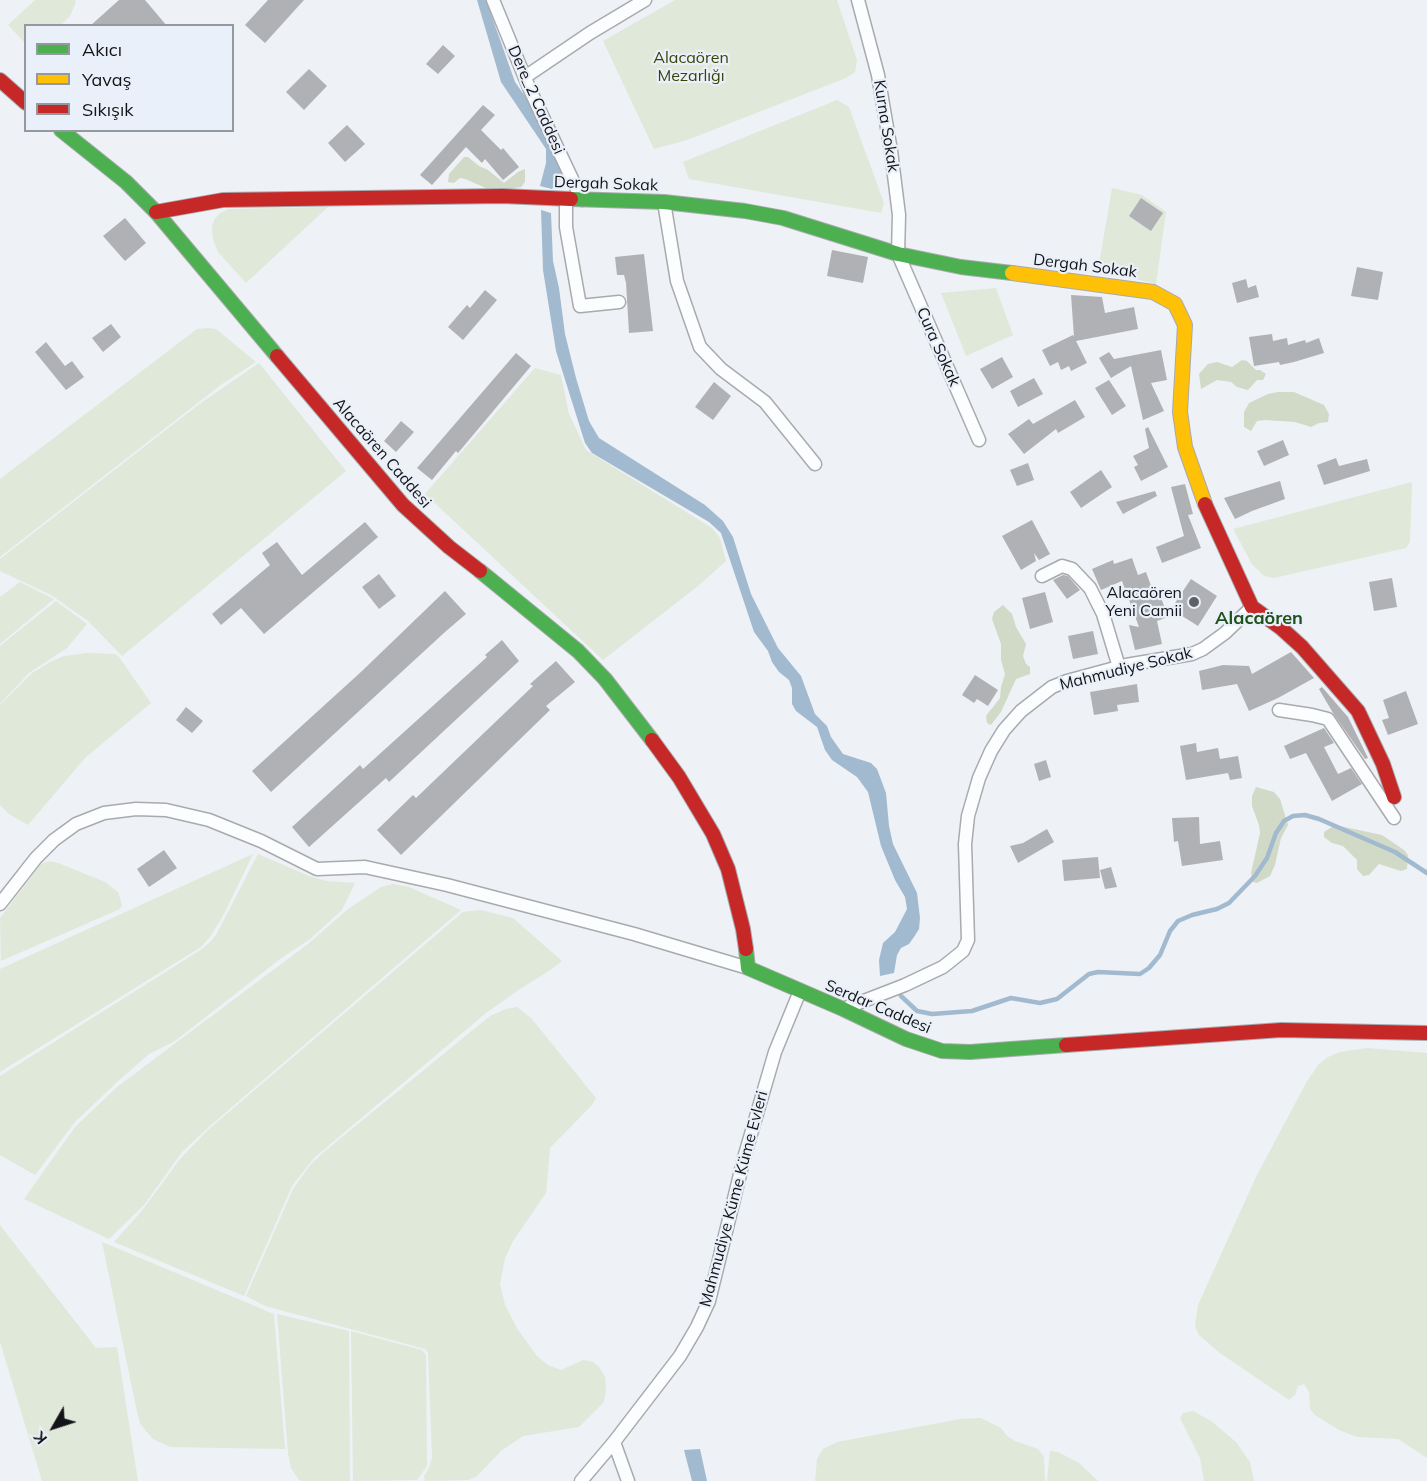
<!DOCTYPE html>
<html>
<head>
<meta charset="utf-8">
<style>
	body { margin:0 }
	#map { position:relative; width:1427px; height:1481px; overflow:hidden; background:#eef1f6; font-family:Mulish,sans-serif }
	canvas { display:block }
	.legend { position:absolute; left:24px; top:24px; width:210px; height:108px; box-sizing:border-box; background:#eaf0f9; border:2px solid #94989f; margin:0; padding:8px 10px; list-style:none; font-size:18px; color:#131418 }
	.legend li { display:flex; align-items:center; gap:12px; height:30px }
	.legend b { width:30px; border:2px solid #94989f }
	.north { position:absolute; left:24px; top:1397px; width:60px; height:60px; -webkit-text-stroke:4px #eaf0f9; paint-order:stroke; rotate:231deg; font-size:16px; font-weight:700; line-height:24px; text-align:center; color:#131418 }
	.north::after { content:''; display:block; margin:auto; width:21px; height:27px; background:#131418; clip-path:polygon(50% 0,100% 100%,50% 72%,0 100%) }
</style>
</head>
<body>
<div id="map">
<canvas width="1427" height="1481"></canvas>
<ul class="legend">
<li><b style="height:8px;background:#4caf50"></b>Akıcı</li>
<li><b style="height:8px;background:#ffc107"></b>Yavaş</li>
<li><b style="height:8px;background:#c62828"></b>Sıkışık</li>
</ul>
<div class="north">K</div>
</div>
<script>
const c = document.querySelector('canvas').getContext('2d');
c.lineJoin = 'round';
function fill(path, color) { c.fillStyle = color; c.fill(path, 'evenodd'); }
const poly = rows => new Path2D(rows.map(r => 'M' + r).join(''));
function stroke(path, color, width, dash) { c.strokeStyle = color; c.lineWidth = width; c.lineCap = dash ? 'butt' : 'round'; c.setLineDash(dash || []); c.stroke(path); }
function drawText(font, color, halo, rows, align = 'center') {
  c.font = font + ' Mulish,sans-serif'; c.lineWidth = 4.5; c.setLineDash([]); c.textBaseline = 'middle'; c.strokeStyle = halo; c.fillStyle = color; for (const [text, x, y, turn = 0] of rows) {
    c.save(); c.translate(x, y); c.rotate((+turn || 0) * Math.PI / 180); c.textAlign = isNaN(turn) ? turn : align; if (halo) c.strokeText(text, 0, 0); c.fillText(text, 0, 0); c.restore();
  }
}
fill(poly([
	[35,0,75,0,76,2,70,16,61,25,26,26,25,43,8,25],
	[675,0,837,0,857,60,855,72,846,78,687,140,654,149,603,41],
	[837,100,849,107,884,203,881,213,689,179,683,162],
	[1112,188,1142,195,1166,212,1156,284,1098,270],
	[328,207,246,283,218,252,213,239,212,228,214,220,220,213,228,209],
	[996,288,1013,335,966,356,941,293],
	[208,328,216,329,256,362,222,384,0,557,0,479,197,329],
	[259,363,346,471,122,656,87,620,68,607,51,595,0,571,0,559,198,405],
	[535,368,561,375,569,414,586,450,712,528,720,538,726,561,698,586,603,660,425,494],
	[1412,482,1410,542,1406,548,1274,578,1264,576,1252,564,1233,529],
	[20,582,54,599,0,644,0,597],
	[56,601,87,624,67,648,29,673,0,704,0,646],
	[88,653,115,654,119,657,151,703,85,758,28,825,9,814,0,805,0,705,32,673,52,661,64,656],
	[253,854,223,916,210,937,201,947,0,1072,0,969],
	[258,854,309,876,327,881,355,883,342,910,310,939,280,959,175,1041,149,1054,116,1083,75,1122,35,1175,0,1155,0,1076,199,951,209,943,216,935],
	[50,861,61,864,105,882,118,892,122,905,120,909,1,961,0,918,41,864],
	[393,884,409,887,461,910,210,1126,182,1152,144,1205,109,1239,24,1199,75,1127,117,1087,308,944,348,909,381,887],
	[480,910,513,918,562,961,552,969,520,989,486,1013,314,1158,292,1186,244,1296,114,1242,141,1212,180,1159,209,1129,463,912],
	[517,1007,531,1018,596,1098,592,1105,550,1148,546,1193,513,1241,505,1258,500,1284,505,1305,518,1330,537,1356,548,1365,561,1370,583,1360,593,1362,599,1367,605,1377,606,1390,604,1402,579,1427,523,1436,501,1451,476,1477,468,1480,425,1481,424,1476,429,1468,432,1457,428,1353,425,1349,265,1306,246,1296,293,1189,311,1164,325,1151,490,1016,506,1009],
	[1367,1048,1427,1053,1427,1458,1398,1439,1357,1437,1339,1430,1315,1415,1310,1409,1309,1392,1304,1384,1298,1386,1295,1395,1289,1400,1220,1353,1199,1335,1195,1326,1198,1305,1256,1177,1306,1083,1318,1065,1328,1057,1340,1052],
	[0,1225,96,1348,117,1347,138,1481,42,1481,0,1342],
	[102,1242,274,1314,285,1449,170,1447,153,1439,146,1431,140,1423,137,1412],
	[277,1314,349,1331,350,1481,302,1481,299,1480,291,1468,288,1453],
	[351,1331,422,1350,426,1355,427,1466,417,1480,353,1481],
	[1193,1411,1211,1421,1236,1442,1250,1462,1254,1481,1204,1481,1200,1458,1180,1418,1183,1413],
	[981,1418,1001,1428,1007,1436,1015,1441,1038,1449,1044,1457,1045,1481,815,1481,817,1459,823,1449,837,1442,960,1419],
	[1050,1451,1058,1452,1079,1463,1098,1481,1047,1481]
]), '#e0e8d9');
fill(poly([
	[464,157,468,157,479,166,488,170,504,183,518,172,525,169,525,182,521,187,510,189,486,188,465,179,460,178,454,183,448,182,449,174],
	[1242,360,1247,361,1256,370,1260,370,1266,374,1263,380,1257,380,1248,390,1237,387,1231,382,1217,380,1201,389,1199,374,1208,364,1217,362,1232,367],
	[1278,392,1294,392,1324,405,1329,414,1328,422,1319,423,1311,427,1295,422,1265,420,1257,421,1251,431,1244,427,1244,412,1249,403,1268,394],
	[1003,605,1012,614,1016,627,1026,644,1023,656,1026,664,1030,667,1030,674,1016,679,1001,712,991,725,987,723,986,716,1000,698,1001,687,1005,674,1001,660,1001,644,992,619,994,612],
	[1256,787,1274,792,1280,799,1288,825,1281,838,1275,865,1270,876,1257,883,1253,882,1251,873,1260,833,1259,825,1252,806,1252,796],
	[1335,825,1382,835,1404,850,1408,855,1407,869,1401,871,1379,864,1369,875,1363,876,1357,869,1357,860,1343,846,1332,843,1324,837,1324,832]
]), '#d1dac7');
fill(poly([
	[477,0,486,0,515,82,533,108,561,165,561,178,552,189,540,186,546,163,546,149,501,82],
	[541,210,551,213,553,261,559,288,565,334,576,378,589,421,599,438,705,505,723,521,733,537,751,594,778,648,801,676,815,714,827,726,831,737,843,754,871,763,877,769,886,793,889,826,893,844,917,893,920,918,919,929,914,937,909,944,901,948,897,955,894,973,880,976,879,960,883,943,895,932,907,909,905,897,895,880,881,846,868,792,857,777,832,760,825,750,817,727,796,711,792,704,792,688,789,680,779,672,772,662,768,651,754,632,721,533,709,522,592,453,585,443,556,351,543,270],
	[700,1449,707,1481,692,1481,684,1450]
]), '#a2bacf');
stroke(poly([
	[901,996,917,1011,932,1014,972,1011,1011,998,1040,1003,1057,999,1089,974,1098,972,1140,974,1149,968,1160,955,1170,931,1178,921,1192,915,1217,909,1229,903,1255,876,1267,858,1276,833,1284,821,1293,816,1305,815,1319,819,1395,852,1427,873]
]), '#a2bacf', 4.5);
fill(poly([
	[119,0,145,0,167,26,90,26],
	[268,0,304,0,265,43,245,25],
	[443,45,455,56,438,74,426,64],
	[309,69,327,86,304,110,286,92],
	[483,105,495,115,481,130,501,150,503,148,519,167,503,180,485,159,482,163,466,147,432,185,420,175],
	[347,125,365,144,345,162,328,143],
	[1141,198,1163,213,1151,231,1129,216],
	[125,218,146,243,125,261,103,236],
	[832,250,868,257,863,283,827,276],
	[644,254,653,331,629,333,626,283,624,275,617,275,615,257],
	[1357,267,1383,272,1378,300,1351,296],
	[1246,279,1248,288,1256,285,1259,297,1237,303,1232,283],
	[485,290,497,300,463,340,448,327,467,305,470,308],
	[1071,295,1102,297,1105,313,1134,307,1138,329,1076,341,1087,363,1071,371,1069,366,1061,370,1058,362,1050,366,1042,350,1073,335,1074,337],
	[111,324,121,337,103,352,92,338],
	[1272,334,1273,341,1287,338,1288,345,1305,340,1306,343,1319,338,1324,353,1294,362,1280,365,1279,362,1254,366,1249,337],
	[46,342,65,366,72,361,84,377,66,390,35,352],
	[1161,350,1167,380,1151,383,1164,411,1143,420,1131,366,1111,378,1099,358,1109,352,1114,359],
	[516,353,531,366,458,453,456,451,432,480,417,468],
	[1002,357,1013,377,992,389,980,369],
	[1034,378,1043,394,1018,407,1010,391],
	[1109,380,1126,406,1112,415,1095,388],
	[714,382,731,396,713,420,695,407],
	[1075,400,1085,417,1058,433,1056,429,1024,454,1008,434,1029,419,1033,424],
	[401,421,414,432,396,452,384,441],
	[1148,427,1168,467,1141,481,1134,467,1138,465,1133,456,1149,448,1145,429],
	[1283,440,1289,455,1264,466,1257,451],
	[1336,458,1339,466,1367,459,1370,471,1324,485,1317,465],
	[1028,463,1034,480,1017,486,1010,470],
	[1101,470,1112,487,1081,508,1070,492],
	[1280,481,1285,499,1252,511,1235,519,1224,498],
	[1185,484,1193,514,1188,515,1201,548,1162,563,1156,547,1184,536,1171,487],
	[1155,491,1157,496,1123,514,1116,502],
	[1032,520,1050,554,1039,560,1034,553,1036,561,1021,570,1002,536],
	[365,522,378,537,264,634,241,608,221,625,212,614,270,565,262,553,277,542,302,575],
	[1132,558,1138,575,1146,572,1154,594,1159,592,1168,617,1157,621,1162,644,1135,650,1129,625,1139,627,1122,581,1101,590,1092,569,1113,560,1114,564],
	[379,574,396,596,379,609,362,587],
	[1063,575,1068,576,1080,590,1067,599,1053,580],
	[1392,578,1397,607,1374,611,1369,582],
	[1191,579,1217,596,1198,626,1171,609],
	[445,591,466,614,445,632,271,792,252,771,362,671],
	[1045,592,1053,622,1030,629,1022,598],
	[1093,631,1098,654,1073,659,1068,636],
	[502,640,519,661,389,782,386,778,309,847,292,827,360,765,363,769,487,657,485,655],
	[1291,652,1314,678,1278,698,1249,711,1237,684,1202,690,1199,671,1223,665,1249,666,1252,674],
	[556,661,575,682,546,706,550,710,401,855,377,830,413,795,416,798,533,686,530,684],
	[975,675,998,690,988,706,977,699,974,703,962,695],
	[1137,684,1139,702,1117,705,1118,711,1094,715,1090,692],
	[1322,687,1348,717,1368,758,1365,759,1333,713,1319,689],
	[1406,691,1418,724,1388,735,1382,720,1389,718,1383,700],
	[186,707,203,721,192,733,176,720],
	[1324,728,1334,743,1324,747,1338,774,1351,768,1362,784,1332,801,1306,753,1290,759,1284,746],
	[1196,743,1197,752,1218,748,1220,759,1238,756,1242,778,1230,780,1228,773,1186,780,1180,746],
	[1046,760,1051,777,1039,781,1034,764],
	[1199,817,1200,844,1220,841,1223,860,1182,866,1178,841,1174,842,1172,818],
	[1047,829,1054,842,1018,863,1010,846,1023,843],
	[164,850,177,868,149,887,137,869],
	[1098,857,1100,878,1064,881,1062,860],
	[1111,867,1117,887,1105,889,1100,870]
]), '#afb1b5');
const street = poly([
	[493,0,530,90,582,200],
	[858,0,878,75,891,151,899,215,898,254,979,440],
	[525,77,590,33,645,0],
	[566,199,566,227,580,306,619,302],
	[664,202,677,281,700,347,721,369,765,402,815,464],
	[1042,576,1062,566,1072,569,1090,588,1103,614,1119,667],
	[1279,710,1312,715,1328,719,1394,818],
	[0,904,36,858,54,840,76,824,104,813,136,809,166,810,209,820,261,841,317,869,365,867,447,885,634,934,748,968],
	[843,1009,905,985,943,967,963,951,968,940,965,844,968,816,979,778,991,751,1004,730,1021,711,1052,687,1067,681,1126,665,1192,654,1203,649,1225,633,1252,607],
	[614,1442,628,1481],
	[581,1481,614,1442,680,1356,697,1327,709,1301,744,1158,775,1052,800,991]
]);
const fast = poly([
	[61,130,126,182,156,212,277,356],
	[571,199,664,202,745,211,783,218,898,254,961,267,1012,273],
	[480,571,578,651,605,679,652,740],
	[746,949,748,968,843,1009,906,1039,942,1051,970,1052,1066,1045]
]);
const slow = poly([
	[1012,273,1153,292,1175,304,1185,325,1180,412,1185,447,1205,504]
]);
const jam = poly([
	[0,80,26,103],
	[156,212,223,200,502,196,571,199],
	[277,356,403,505,449,547,480,571],
	[1205,504,1252,607,1281,628,1302,647,1358,711,1383,764,1394,797],
	[652,740,679,777,713,834,728,869,743,929,746,949],
	[1066,1045,1281,1030,1427,1033]
]);
stroke(street, '#a8aaad', 15);
stroke(fast, '#a8aaad', 16);
stroke(slow, '#a8aaad', 16);
stroke(jam, '#a8aaad', 16);
stroke(street, '#fcfdfe', 12);
stroke(fast, '#4caf50', 14);
stroke(slow, '#ffc107', 14);
stroke(jam, '#c62828', 14);
for (const [x, y, r, color] of [
	[1194,602,6,"#606166"]
]) { const dot = new Path2D(); dot.arc(x, y, r, 0, 2 * Math.PI); c.fillStyle = color; c.fill(dot); stroke(dot, '#eaf0f9', 2); }
drawText('16px', '#344407', '#eaf0f9', [
	["Alacaören",691,58],
	["Mezarlığı",691,76]
]);
drawText('16px', '#131418', '#eaf0f9', [
	["Dere_2 Caddesi",536,100,66],
	["Kurna Sokak",886,126,81],
	["Dergah Sokak",606,184,2],
	["Dergah Sokak",1085,266,7],
	["Cura Sokak",938,347,66],
	["Alacaören Caddesi",382,453,49],
	["Mahmudiye Sokak",1126,669,-14],
	["Serdar Caddesi",878,1007,23],
	["Mahmudiye Küme Küme Evleri",734,1199,-75]
]);
drawText('16px', '#131418', '#eaf0f9', [
	["Alacaören",1182,593],
	["Yeni Camii",1182,611]
], 'right');
drawText('bold 18px', '#20511a', '#eaf0f9', [
	["Alacaören",1259,619]
]);
</script>
</body>
</html>
